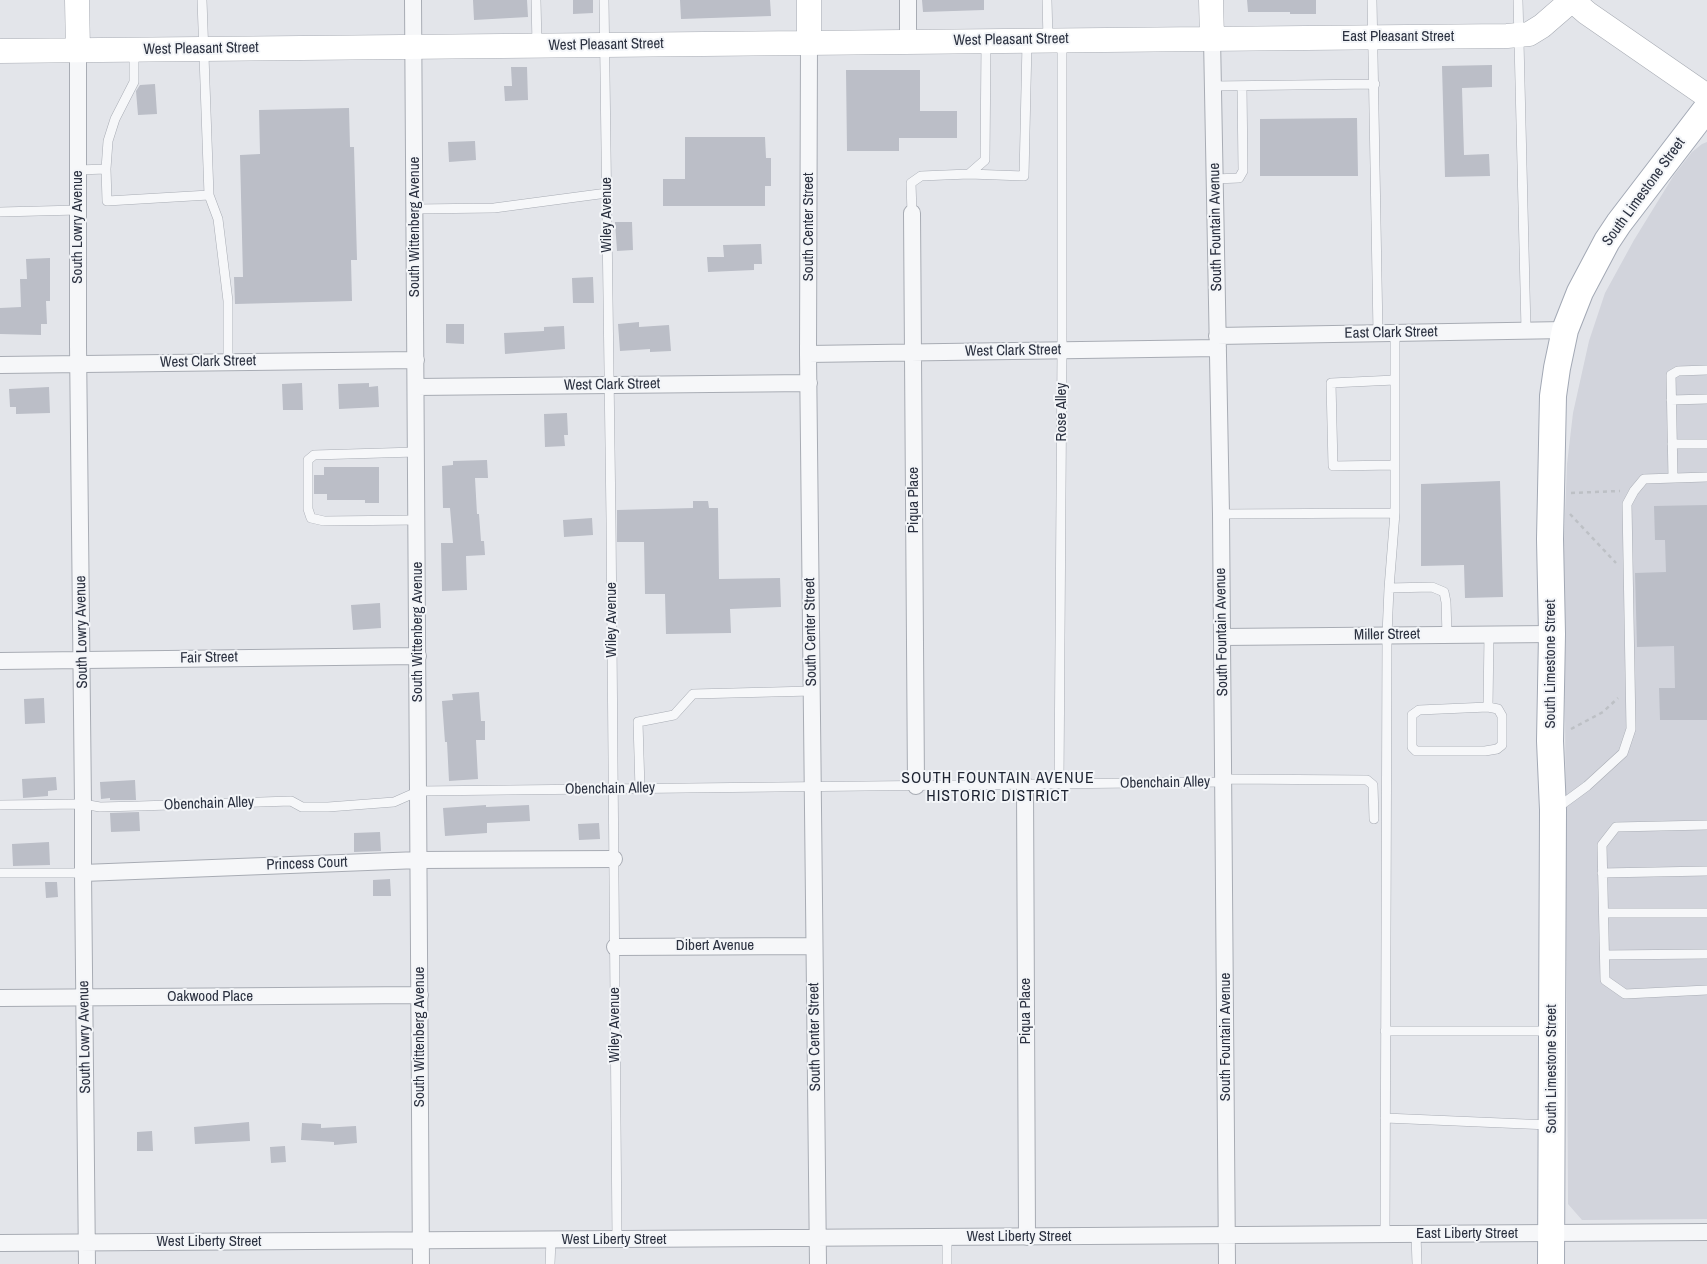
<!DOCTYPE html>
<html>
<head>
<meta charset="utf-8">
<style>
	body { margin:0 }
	canvas { display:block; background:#e3e5ea }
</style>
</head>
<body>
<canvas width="1707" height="1264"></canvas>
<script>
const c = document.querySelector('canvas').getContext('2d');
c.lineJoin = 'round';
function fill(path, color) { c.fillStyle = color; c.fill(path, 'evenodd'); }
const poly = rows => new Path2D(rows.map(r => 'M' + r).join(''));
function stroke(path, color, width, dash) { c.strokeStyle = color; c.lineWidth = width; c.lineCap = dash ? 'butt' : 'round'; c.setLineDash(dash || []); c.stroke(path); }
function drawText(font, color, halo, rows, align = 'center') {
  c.font = font + ' "Archivo Narrow",sans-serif'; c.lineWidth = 4; c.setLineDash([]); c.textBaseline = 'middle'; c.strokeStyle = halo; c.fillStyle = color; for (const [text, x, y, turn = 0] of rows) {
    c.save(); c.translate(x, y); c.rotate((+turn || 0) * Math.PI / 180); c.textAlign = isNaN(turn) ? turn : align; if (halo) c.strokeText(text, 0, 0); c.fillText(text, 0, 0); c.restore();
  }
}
fill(poly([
	[1707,142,1707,1219,1582,1220,1568,1204,1564,540,1567,464,1573,413,1589,341,1605,293,1634,240,1674,175,1692,152,1702,144]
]), '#d2d4dc');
fill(poly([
	[473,0,527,0,528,17,474,20],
	[573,0,593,0,593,13,573,14],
	[680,0,770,0,771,16,681,19],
	[922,0,984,0,984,10,923,12],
	[1247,0,1316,0,1316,14,1290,14,1290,12,1248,12],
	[1492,65,1492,87,1462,88,1464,155,1489,154,1490,176,1445,177,1442,66],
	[511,67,527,67,528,100,505,101,504,86,512,86],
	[846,70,920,70,920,111,957,111,957,138,899,138,899,151,847,151],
	[155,84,157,114,138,115,136,91,140,85],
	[349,108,350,147,354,147,357,260,351,260,352,301,235,304,234,277,243,277,240,155,260,154,259,110],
	[1357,118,1358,176,1260,176,1260,119],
	[685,137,765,137,766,158,771,158,771,186,765,186,765,206,663,206,663,179,685,179],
	[475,141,476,160,449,162,448,142],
	[615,222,632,222,633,250,617,251],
	[761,244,762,264,754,264,754,270,708,272,707,257,724,257,723,245],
	[50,258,50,301,46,301,47,324,41,324,41,335,0,334,0,308,21,307,20,279,27,279,26,259],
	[593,277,594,303,573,303,572,278],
	[639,322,639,327,669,325,671,351,650,352,650,349,620,351,618,324],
	[446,324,464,324,464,344,446,343],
	[564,326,565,349,505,354,504,333,544,331,544,327],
	[302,383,303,410,283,410,282,384],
	[369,383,369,387,378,386,379,407,339,409,338,384],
	[49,387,50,413,16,414,16,407,10,407,9,389],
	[567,413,568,435,564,435,565,446,545,447,544,414],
	[487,460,488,478,475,478,477,514,479,514,481,541,484,541,485,555,466,556,467,590,442,591,441,543,453,543,450,508,443,508,442,466,453,465,453,461],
	[324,467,379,467,379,503,365,503,365,500,327,500,327,494,314,494,314,475,324,475],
	[1500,481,1503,597,1465,598,1464,565,1421,566,1421,484],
	[693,501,708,501,709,508,718,508,719,579,780,578,781,607,730,609,731,633,666,634,665,594,645,594,644,542,617,542,617,510,693,508],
	[1707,505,1707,720,1660,720,1659,688,1675,688,1674,646,1637,647,1635,573,1666,572,1665,540,1655,540,1654,506],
	[592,518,593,535,564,537,563,520],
	[380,603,381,628,353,630,351,605],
	[479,692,481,721,485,721,485,740,476,740,478,779,449,781,447,742,445,742,442,701,453,700,452,694],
	[44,698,45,723,25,724,24,699],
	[56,777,57,790,48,791,48,796,23,798,22,779],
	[135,780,136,800,110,800,110,798,101,799,100,782],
	[486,805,486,807,529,805,530,821,487,823,487,833,445,836,443,808],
	[139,812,140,831,111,832,110,813],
	[599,823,600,839,579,840,578,824],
	[380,832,381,851,354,852,354,833],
	[49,842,50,865,13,866,12,844],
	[390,879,391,896,373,896,373,880],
	[45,882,57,882,58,897,46,898],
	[249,1122,250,1141,195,1144,194,1127],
	[302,1123,321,1124,321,1128,356,1126,357,1143,334,1145,334,1142,301,1140],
	[152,1131,153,1151,137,1151,137,1132],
	[285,1146,286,1162,271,1163,270,1147]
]), '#bbbec7');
const lane = poly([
	[202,0,209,195,218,219,228,301,228,362],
	[536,0,537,45],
	[604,0,611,520,617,1240],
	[1047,0,1048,40],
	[1372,0,1378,333],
	[1518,0,1526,330],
	[1213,86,1375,84],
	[106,169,107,201,209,195],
	[78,170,106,169,108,141,115,119,134,82,134,51],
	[969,174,1024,176,1027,43],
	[1215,179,1239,178,1243,171,1242,86],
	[415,209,494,208,607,193],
	[0,212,78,210],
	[912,213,911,183,921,176,969,174,985,160,986,43],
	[1395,380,1331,383,1333,466,1395,465],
	[1671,400,1707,399],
	[1672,444,1707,444],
	[416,452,314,455,308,460,308,509,311,518,324,521,417,520],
	[1673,478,1671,375,1678,371,1707,370],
	[1221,514,1395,513],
	[1389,588,1432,587,1444,592,1446,602,1447,635],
	[1488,707,1419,710,1412,715,1412,747,1416,751,1485,751,1497,749,1502,745,1502,716,1498,709,1488,707,1489,634],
	[1224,779,1367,780,1373,785,1374,819],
	[1059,784,1062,350,1062,42],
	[640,789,638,722,674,715,693,694,812,691],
	[0,805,83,804,100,807,139,806,291,801,302,807,328,807,394,802,419,791,1224,782],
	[1557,808,1587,786,1623,753,1631,729,1627,504,1634,491,1644,479,1707,477],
	[1707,825,1616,827,1602,845,1605,980,1625,994,1707,990],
	[0,873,83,873],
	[1602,873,1707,871],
	[1604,913,1707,913],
	[1605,955,1707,954],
	[1385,1031,1549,1031],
	[1385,1118,1549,1125],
	[1385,1234,1387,635,1389,588,1395,513,1395,333],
	[1416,1234,1417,1264],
	[947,1237,947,1264],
	[550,1264,551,1240]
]);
const street = poly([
	[413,0,421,1264],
	[908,0,908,41],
	[1212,38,1221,514,1227,1264],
	[809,42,808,354,818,1264],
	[78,50,78,345,83,804,83,873,87,1264],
	[912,213,916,786],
	[1217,336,1565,330],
	[808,354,1218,348],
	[0,365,416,360],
	[416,387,809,383],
	[1222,637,1552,634],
	[0,661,418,656],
	[1025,785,1027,1237],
	[83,873,419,860,614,859],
	[615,947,814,946],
	[0,998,420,995],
	[0,1243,1707,1232]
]);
const secondary = poly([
	[77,0,78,50],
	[809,0,809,42],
	[1211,0,1212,38],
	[0,51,1507,36,1529,34,1542,26,1572,0,1587,13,1707,96]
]);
const primary = poly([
	[1551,1264,1553,810,1550,741,1552,634,1550,539,1553,396,1557,368,1565,330,1580,292,1607,241,1619,223,1707,108]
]);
stroke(lane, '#a8acb4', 10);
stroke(street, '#a8acb4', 18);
stroke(secondary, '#a8acb4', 25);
stroke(primary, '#a3a9b5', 28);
stroke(poly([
	[1571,493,1620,491],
	[1570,514,1616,563],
	[1571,729,1603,712,1618,698]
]), '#bdc0c5', 2.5, [4, 4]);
stroke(lane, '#f6f7f9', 9);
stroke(street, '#f6f7f9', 16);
stroke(secondary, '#fff', 24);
stroke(primary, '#fff', 26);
drawText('15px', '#2c3241', '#f3f5f8', [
	["East Pleasant Street",1398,37],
	["West Pleasant Street",1011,40,-1],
	["West Pleasant Street",606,45,-1],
	["West Pleasant Street",201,49,-1],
	["South Limestone Street",1644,192,-54],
	["Wiley Avenue",607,215,-90],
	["South Lowry Avenue",78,227,-90],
	["South Wittenberg Avenue",415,227,-90],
	["South Center Street",809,227,-90],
	["South Fountain Avenue",1216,227,-91],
	["East Clark Street",1391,333,-1],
	["West Clark Street",1013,351,-1],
	["West Clark Street",208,362,-1],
	["West Clark Street",612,385,-1],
	["Rose Alley",1062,412,-90],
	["Piqua Place",914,500,-90],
	["Wiley Avenue",612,620,-90],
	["South Lowry Avenue",82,632,-91],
	["South Wittenberg Avenue",418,632,-90],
	["South Center Street",811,632,-91],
	["South Fountain Avenue",1222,632,-91],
	["Miller Street",1387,635,-1],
	["Fair Street",209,658,-1],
	["South Limestone Street",1551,664,-90],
	["Obenchain Alley",1165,783,-1],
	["Obenchain Alley",610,789,-1],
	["Obenchain Alley",209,804,-2],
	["Princess Court",307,864,-2],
	["Dibert Avenue",715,946],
	["Oakwood Place",210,997],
	["Piqua Place",1026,1011,-90],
	["Wiley Avenue",615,1025,-90],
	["South Lowry Avenue",85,1037,-91],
	["South Wittenberg Avenue",420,1037,-90],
	["South Center Street",815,1037,-91],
	["South Fountain Avenue",1226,1037,-90],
	["South Limestone Street",1552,1069,-90],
	["East Liberty Street",1467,1234],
	["West Liberty Street",1019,1237],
	["West Liberty Street",614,1240],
	["West Liberty Street",209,1242]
]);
c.letterSpacing = '1px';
drawText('16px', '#1e2432', '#f3f5f8', [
	["SOUTH FOUNTAIN AVENUE",998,779],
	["HISTORIC DISTRICT",998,797]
]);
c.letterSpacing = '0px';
</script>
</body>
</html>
